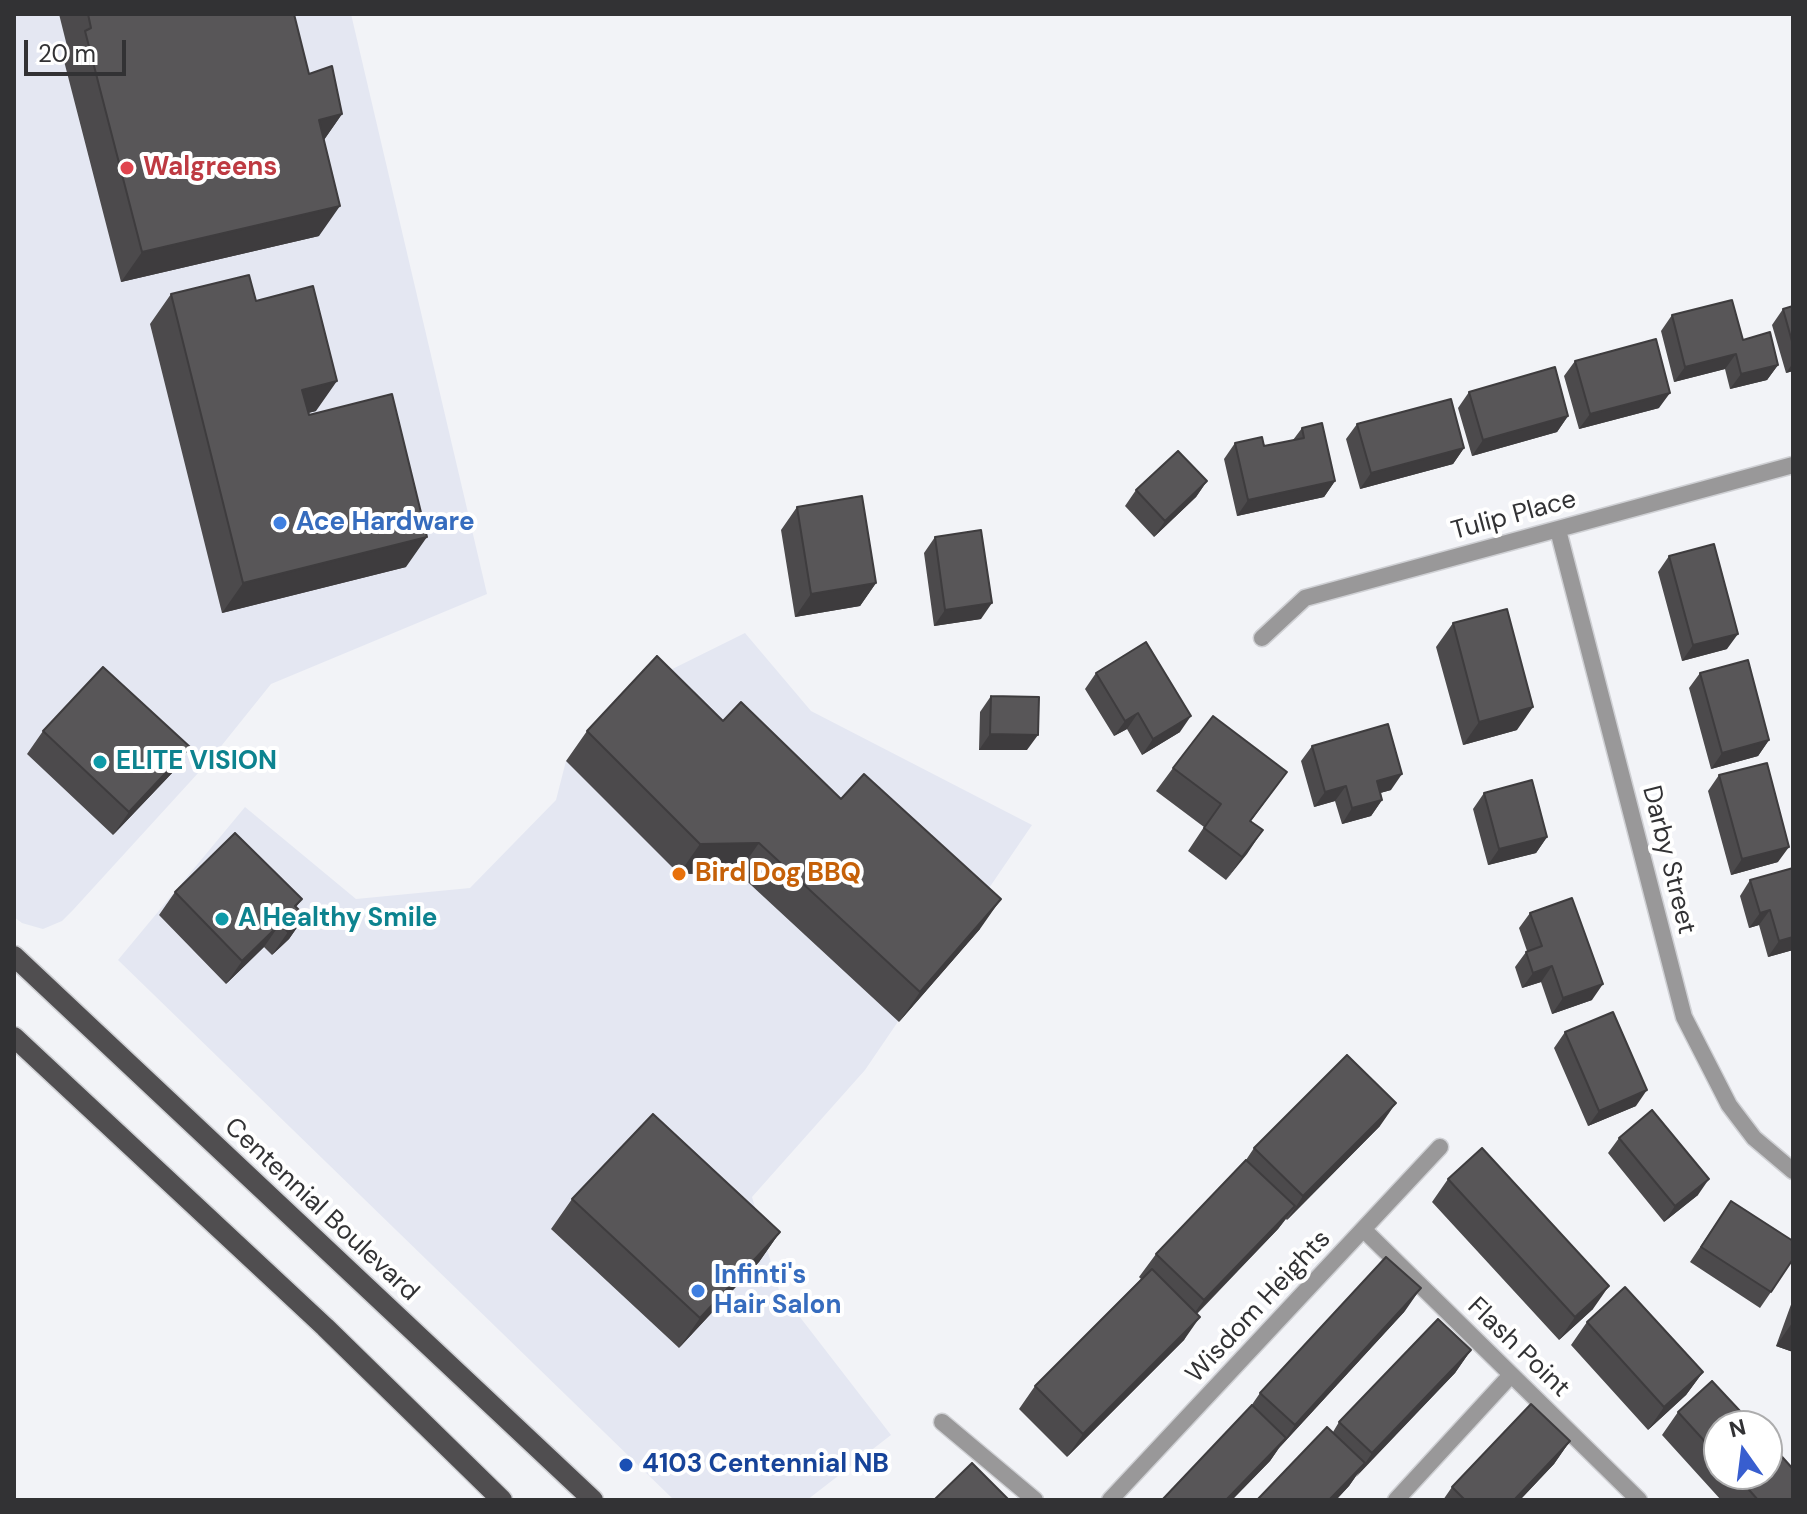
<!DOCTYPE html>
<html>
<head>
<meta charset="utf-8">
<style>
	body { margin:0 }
	#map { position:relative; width:1807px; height:1514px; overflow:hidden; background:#f2f3f7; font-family:"DM Sans",sans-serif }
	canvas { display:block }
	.frame { position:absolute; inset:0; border:16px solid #323234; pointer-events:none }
	.north { position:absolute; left:1703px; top:1410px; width:80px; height:80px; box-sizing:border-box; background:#fff; border:2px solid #adadae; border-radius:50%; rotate:346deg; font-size:22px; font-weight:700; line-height:32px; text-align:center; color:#323234 }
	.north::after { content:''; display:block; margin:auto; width:28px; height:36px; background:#385ecf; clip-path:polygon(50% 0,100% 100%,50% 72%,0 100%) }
	.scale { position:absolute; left:24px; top:40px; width:102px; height:36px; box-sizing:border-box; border:4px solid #323234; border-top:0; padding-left:10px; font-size:24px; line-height:28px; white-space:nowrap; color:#323234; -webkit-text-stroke:6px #fff; paint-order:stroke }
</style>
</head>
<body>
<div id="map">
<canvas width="1807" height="1514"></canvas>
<div class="frame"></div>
<div class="north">N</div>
<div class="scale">20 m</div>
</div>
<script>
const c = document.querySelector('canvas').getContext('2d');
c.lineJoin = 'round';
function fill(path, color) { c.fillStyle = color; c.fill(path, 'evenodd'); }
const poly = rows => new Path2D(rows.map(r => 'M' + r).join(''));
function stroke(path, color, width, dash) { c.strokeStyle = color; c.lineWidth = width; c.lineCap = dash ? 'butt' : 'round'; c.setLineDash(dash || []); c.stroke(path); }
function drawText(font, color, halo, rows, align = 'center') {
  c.font = font + ' "DM Sans",sans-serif'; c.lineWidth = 8; c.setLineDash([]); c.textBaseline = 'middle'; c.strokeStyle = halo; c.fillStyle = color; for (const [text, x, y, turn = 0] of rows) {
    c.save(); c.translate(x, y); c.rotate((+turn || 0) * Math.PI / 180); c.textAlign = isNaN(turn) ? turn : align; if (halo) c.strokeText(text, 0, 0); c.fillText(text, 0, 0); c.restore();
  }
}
fill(poly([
	[14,14,351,14,487,594,271,684,210,760,73,910,62,921,43,929,22,923,14,917],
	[745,633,811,711,1032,825,865,1070,752,1197,779,1290,891,1435,807,1500,674,1500,118,960,245,807,356,899,470,888,556,800,566,761,636,687]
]), '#e4e7f2');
const street = poly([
	[1558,530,1684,1017,1729,1105,1754,1138,1793,1171],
	[1262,638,1305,598,1793,465],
	[1364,1230,1639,1500],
	[942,1422,1035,1500],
	[1110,1500,1440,1147],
	[1396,1500,1511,1375]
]);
const primary = poly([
	[14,956,593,1500],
	[14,1037,325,1327,502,1500]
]);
stroke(street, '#cfd0d4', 19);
stroke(primary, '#cfd0d4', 23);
stroke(street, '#999899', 16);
stroke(primary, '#504e50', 20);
fill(poly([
	[59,14,294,14,309,74,342,114,324,140,319,236,121,282,64,61,69,54],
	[171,294,256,301,316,411,308,413,406,567,222,613,150,324],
	[1793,306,1793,371,1786,373,1772,325,1783,309],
	[1672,315,1743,340,1778,365,1767,380,1730,389,1725,369,1674,382,1661,331],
	[1575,361,1659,408,1579,429,1564,376],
	[1469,392,1568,416,1557,432,1472,456,1458,408],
	[1357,424,1464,448,1453,464,1360,489,1346,439],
	[1302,428,1335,481,1324,497,1237,516,1224,459,1235,443,1264,446,1293,440],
	[1207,481,1196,497,1154,537,1125,506,1136,490],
	[797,507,876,583,860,606,795,617,781,530],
	[935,537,981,619,934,626,924,553],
	[1669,556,1727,649,1682,661,1658,572],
	[1453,623,1517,730,1463,745,1436,647],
	[1096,673,1180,732,1142,755,1127,729,1114,736,1085,689],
	[1700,673,1769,740,1758,756,1711,769,1689,688],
	[991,696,1027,750,979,750,980,712],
	[723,721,841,799,980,929,899,1022,738,873,679,874,566,761,587,731],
	[43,731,190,747,174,771,113,835,27,754],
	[1312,746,1391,790,1380,793,1382,800,1371,816,1342,824,1335,801,1314,807,1301,761],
	[1173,768,1287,772,1251,821,1263,830,1226,880,1188,851,1204,827,1156,791],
	[1719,775,1778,862,1731,875,1708,791],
	[1484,793,1547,837,1536,853,1488,865,1473,809],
	[1793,868,1793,950,1768,957,1759,925,1749,928,1740,896,1750,880],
	[175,892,302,899,296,907,305,916,289,939,272,955,264,947,226,984,159,915],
	[1530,913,1592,1000,1552,1014,1541,982,1522,988,1515,967,1526,952,1527,951,1519,928],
	[1565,1032,1636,1106,1588,1126,1554,1048],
	[1380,1126,1287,1220,1286,1219,1278,1229,1197,1314,1184,1340,1067,1457,1019,1409,1035,1386,1141,1279,1139,1277,1156,1254,1246,1160,1254,1148],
	[1619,1138,1698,1195,1664,1222,1608,1153],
	[1448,1179,1593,1309,1559,1340,1432,1202],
	[572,1199,780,1232,759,1262,679,1348,551,1229],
	[1731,1201,1771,1292,1760,1308,1690,1262],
	[1793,1299,1793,1352,1776,1346],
	[1405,1311,1279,1448,1270,1461,1232,1500,1162,1500,1251,1406,1260,1393],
	[1587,1322,1703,1372,1686,1395,1648,1430,1571,1345],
	[1471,1350,1455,1373,1356,1476,1349,1486,1336,1500,1257,1500,1333,1432,1339,1422],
	[1678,1412,1719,1426,1719,1474,1767,1474,1793,1500,1721,1500,1662,1435],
	[1570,1441,1554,1464,1520,1500,1443,1500,1452,1487]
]), '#4c4a4c');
fill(poly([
	[342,114,321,144,319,120],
	[340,206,319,236,121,282,142,252],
	[1736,354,1725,369,1674,382,1685,367],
	[1793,363,1793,371,1786,373],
	[1778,365,1767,380,1730,389,1741,374],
	[337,381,316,411,281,420,302,390],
	[1670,393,1659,408,1579,429,1590,414],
	[1568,416,1557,432,1472,456,1483,440],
	[1464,448,1453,464,1360,489,1371,473],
	[1207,481,1196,497,1154,537,1165,521],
	[1335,481,1324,497,1237,516,1248,500],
	[427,537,406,567,222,613,243,583],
	[876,583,860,606,795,617,811,594],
	[992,603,981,619,934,626,945,610],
	[1738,634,1727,649,1682,661,1693,645],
	[1533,707,1517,730,1463,745,1479,722],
	[1138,713,1127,729,1114,736,1125,721],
	[1191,716,1180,732,1142,755,1153,739],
	[990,734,1038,735,1027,750,979,750],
	[1769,740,1758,756,1711,769,1722,753],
	[190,747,174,771,113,835,129,812],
	[1402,774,1391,790,1366,797,1377,781],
	[1346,786,1335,801,1314,807,1325,792],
	[1382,800,1371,816,1342,824,1352,808],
	[1263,830,1247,854,1226,880,1242,857],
	[1547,837,1536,853,1488,865,1499,849],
	[759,843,738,873,679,874,700,844],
	[1789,847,1778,862,1731,875,1742,859],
	[1001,899,980,929,899,1022,920,992],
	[1770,910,1759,925,1749,928,1760,913],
	[305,916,289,939,272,955,288,932],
	[280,924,264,947,226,984,242,961],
	[1793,937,1793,950,1768,957,1779,941],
	[1552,966,1541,982,1522,988,1533,973],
	[1603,984,1592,1000,1552,1014,1563,998],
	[1647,1090,1636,1106,1588,1126,1599,1111],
	[1396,1103,1380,1126,1287,1220,1303,1196],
	[1709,1179,1698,1195,1664,1222,1675,1206],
	[1295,1206,1278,1229,1187,1323,1204,1300],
	[780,1232,759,1262,679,1348,700,1318],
	[1609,1286,1593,1309,1559,1340,1575,1317],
	[1421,1288,1405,1311,1279,1448,1270,1461,1232,1500,1226,1500,1286,1438,1295,1425],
	[1200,1317,1184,1340,1067,1457,1083,1434],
	[1792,1323,1793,1324,1793,1352,1776,1346],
	[1471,1350,1455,1373,1356,1477,1372,1453],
	[1703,1372,1686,1395,1648,1430,1664,1407],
	[1570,1441,1554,1464,1520,1500,1514,1500],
	[1365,1463,1349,1486,1336,1500,1329,1500]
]), '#3e3c3e');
const building = poly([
	[88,14,294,14,309,74,332,66,342,114,319,120,340,206,142,252,85,31,91,28,88,14],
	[249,275,256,301,313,286,337,381,302,390,309,415,392,394,427,537,243,583,171,294,249,275],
	[1732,300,1743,340,1770,332,1778,365,1741,374,1736,354,1685,367,1672,315,1732,300],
	[1793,306,1793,345,1783,309,1793,306],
	[1656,339,1670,393,1590,414,1575,361,1656,339],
	[1555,367,1568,416,1483,440,1469,392,1555,367],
	[1451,399,1464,448,1371,473,1357,424,1451,399],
	[1322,423,1335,481,1248,500,1235,443,1262,437,1264,446,1304,438,1302,428,1322,423],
	[1178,451,1207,481,1165,521,1136,490,1178,451],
	[862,496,876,583,811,594,797,507,862,496],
	[981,530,992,603,945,610,935,537,981,530],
	[1714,544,1738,634,1693,645,1669,556,1714,544],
	[1507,609,1533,707,1479,722,1453,623,1507,609],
	[1146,642,1191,716,1153,739,1138,713,1125,721,1096,673,1146,642],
	[657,656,723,721,741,702,841,799,864,774,1001,899,920,992,759,843,700,844,587,731,657,656],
	[1748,660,1769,740,1722,753,1700,673,1748,660],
	[103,667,190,747,129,812,43,731,103,667],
	[991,696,1039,697,1038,735,990,734,991,696],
	[1213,716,1287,772,1250,821,1263,830,1242,857,1204,828,1221,804,1173,768,1213,716],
	[1388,724,1402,774,1377,781,1382,800,1352,808,1346,786,1325,792,1312,746,1388,724],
	[1767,763,1789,847,1742,859,1719,775,1767,763],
	[1532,780,1547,837,1499,849,1484,793,1532,780],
	[235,833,302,899,295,906,305,916,288,932,280,924,242,961,175,892,235,833],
	[1793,868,1793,937,1779,941,1770,910,1760,913,1750,880,1793,868],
	[1572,898,1603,984,1563,998,1552,966,1533,973,1526,952,1542,946,1530,913,1572,898],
	[1613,1012,1647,1090,1599,1111,1565,1032,1613,1012],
	[1347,1055,1396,1103,1303,1196,1254,1148,1347,1055],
	[1652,1110,1709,1179,1675,1206,1619,1138,1652,1110],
	[653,1114,780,1232,700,1318,572,1199,653,1114],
	[1482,1148,1609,1286,1575,1317,1448,1179,1482,1148],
	[1246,1160,1295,1206,1204,1300,1156,1254,1246,1160],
	[1731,1201,1793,1241,1793,1259,1771,1292,1701,1247,1731,1201],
	[1386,1257,1421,1288,1295,1425,1260,1393,1386,1257],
	[1152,1269,1200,1317,1083,1434,1035,1386,1152,1269],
	[1625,1287,1703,1372,1664,1407,1587,1322,1625,1287],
	[1438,1319,1471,1350,1372,1453,1339,1422,1438,1319],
	[1712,1381,1754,1426,1719,1426,1719,1457,1678,1412,1712,1381],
	[1531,1404,1570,1441,1514,1500,1465,1500,1452,1487,1531,1404],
	[1252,1405,1286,1438,1226,1500,1162,1500,1252,1405],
	[1327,1427,1365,1463,1329,1500,1257,1500,1327,1427],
	[1767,1440,1793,1469,1793,1500,1758,1500,1735,1474,1767,1474,1767,1440],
	[972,1463,1009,1500,934,1500,972,1463]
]);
fill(building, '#585658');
stroke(building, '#3e3c3e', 2);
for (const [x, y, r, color] of [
	[127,168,8,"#e0444e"],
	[280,523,8,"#3f7fe0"],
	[100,762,8,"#0f9aa8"],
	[679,874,8,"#e8710a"],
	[222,919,8,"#0f9aa8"],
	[698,1291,8,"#3f7fe0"],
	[626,1465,8,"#1a4fb4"]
]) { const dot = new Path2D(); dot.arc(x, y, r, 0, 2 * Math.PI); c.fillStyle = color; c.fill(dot); stroke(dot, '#fff', 3); }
drawText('bold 26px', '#be3a42', '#fff', [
	["Walgreens",143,168]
], 'left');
drawText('26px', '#323234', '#fff', [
	["Tulip Place",1514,516,-15],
	["Darby Street",1668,860,76],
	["Centennial Boulevard",321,1210,43],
	["Wisdom Heights",1259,1307,-47],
	["Flash Point",1518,1348,44]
]);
drawText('bold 26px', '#366cbe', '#fff', [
	["Ace Hardware",296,523],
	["Infinti's",714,1276],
	["Hair Salon",714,1306]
], 'left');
drawText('bold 26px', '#0d838f', '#fff', [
	["ELITE VISION",116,762],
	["A Healthy Smile",238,919]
], 'left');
drawText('bold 26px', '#c56008', '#fff', [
	["Bird Dog BBQ",695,874]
], 'left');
drawText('bold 26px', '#164399', '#fff', [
	["4103 Centennial NB",642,1465]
], 'left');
</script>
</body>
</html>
